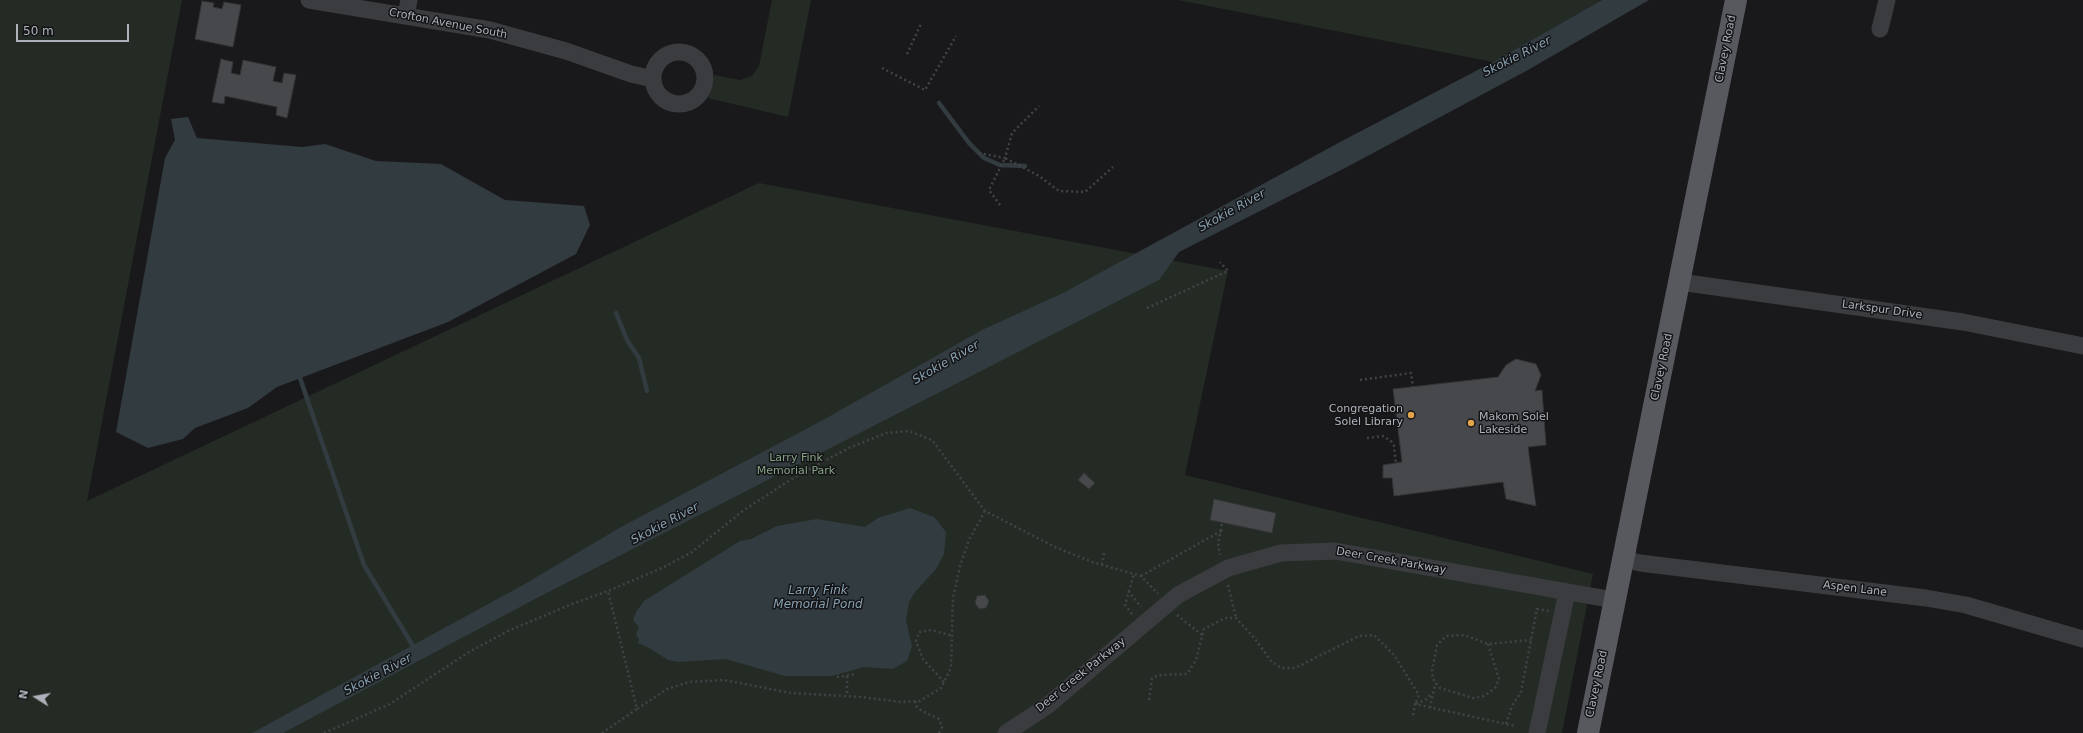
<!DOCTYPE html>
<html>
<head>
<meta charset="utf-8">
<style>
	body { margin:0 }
	#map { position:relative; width:2083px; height:733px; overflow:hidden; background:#19191b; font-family:"DejaVu Sans",sans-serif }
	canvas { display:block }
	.north { position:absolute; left:16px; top:677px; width:40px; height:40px; -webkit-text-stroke:3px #141416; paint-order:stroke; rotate:281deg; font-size:11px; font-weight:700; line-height:16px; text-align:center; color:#adb2ba }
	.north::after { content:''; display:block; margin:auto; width:14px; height:18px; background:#adb2ba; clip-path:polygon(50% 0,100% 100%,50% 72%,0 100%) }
	.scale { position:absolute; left:16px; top:24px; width:113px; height:18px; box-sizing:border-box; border:2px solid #adb2ba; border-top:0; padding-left:5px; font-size:12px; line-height:14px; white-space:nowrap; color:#adb2ba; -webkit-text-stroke:3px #141416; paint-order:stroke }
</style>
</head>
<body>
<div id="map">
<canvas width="2083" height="733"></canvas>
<div class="north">N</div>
<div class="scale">50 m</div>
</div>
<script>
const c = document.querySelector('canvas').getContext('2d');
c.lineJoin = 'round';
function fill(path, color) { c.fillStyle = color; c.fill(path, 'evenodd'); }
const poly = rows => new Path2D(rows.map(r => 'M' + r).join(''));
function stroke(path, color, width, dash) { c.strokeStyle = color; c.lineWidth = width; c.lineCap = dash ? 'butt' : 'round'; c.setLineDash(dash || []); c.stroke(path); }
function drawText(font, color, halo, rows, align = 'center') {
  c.font = font + ' "DejaVu Sans",sans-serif'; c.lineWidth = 3; c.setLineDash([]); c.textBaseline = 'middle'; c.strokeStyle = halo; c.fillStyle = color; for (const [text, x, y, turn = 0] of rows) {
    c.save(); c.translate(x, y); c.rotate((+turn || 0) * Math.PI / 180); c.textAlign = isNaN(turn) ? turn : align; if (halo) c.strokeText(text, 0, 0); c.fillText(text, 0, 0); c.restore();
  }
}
fill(poly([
	[0,0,182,0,87,501,759,183,1228,271,1185,475,1593,574,1562,733,0,733],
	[772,0,811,0,788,117,708,98,712,88,714,75,740,80,752,76,759,66],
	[1178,0,1602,0,1493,62]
]), '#242b24');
fill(poly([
	[1602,0,1649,0,1528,70,1347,167,1179,252,1159,280,535,599,283,733,252,733,523,585,621,527,823,420,982,330,1063,293,1340,142,1493,62],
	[188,117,197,138,302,147,325,144,376,161,441,164,505,200,584,206,590,225,576,254,448,322,277,387,248,408,195,428,183,439,148,448,116,432,165,158,175,140,171,119],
	[910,508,934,517,946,532,944,554,936,569,915,592,909,602,906,621,912,646,907,661,893,669,864,667,832,676,785,676,726,659,678,662,668,660,649,648,638,643,639,639,636,635,639,627,633,620,636,612,644,601,740,541,751,539,777,526,817,519,865,527,878,518]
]), '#323b40');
stroke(poly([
	[939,103,969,143,984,158,1000,165,1025,166],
	[616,313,627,340,639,358,647,391],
	[300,378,364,565,416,651]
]), '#323b40', 4.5);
const building = poly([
	[202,1,214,3,213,7,222,9,224,2,241,5,233,47,195,39,202,1],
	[221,59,233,62,231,73,240,75,243,60,276,67,273,81,282,83,284,73,296,75,287,118,276,115,277,107,225,96,224,104,212,102,221,59],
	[1516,359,1536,364,1541,375,1535,391,1542,390,1546,445,1528,447,1536,506,1506,499,1503,482,1394,496,1392,478,1383,478,1383,465,1402,462,1393,389,1498,377,1506,365,1516,359],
	[1084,473,1095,483,1089,489,1078,480,1084,473],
	[1214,499,1276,513,1272,533,1210,520,1214,499],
	[985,595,989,601,986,608,979,609,975,603,977,596,985,595]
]);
fill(building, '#46484b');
stroke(building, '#343437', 1);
stroke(poly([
	[907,54,921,24],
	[882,68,925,90,956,36],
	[979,153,1005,158,1012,133,1039,106],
	[1000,205,989,190,1005,158,1039,176,1059,191,1085,192,1113,167],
	[1147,308,1228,271,1220,262],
	[1360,380,1411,373,1413,387],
	[1367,438,1383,436,1391,441,1394,446,1396,464],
	[985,511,969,540,960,566,953,598,951,668,941,688,920,701,901,702,861,697,791,693,724,680,689,682,667,689,637,709,608,591,662,568,692,552,744,510,798,475,849,448,886,433,909,431,932,440,985,511,1055,547,1092,562,1141,576,1158,594],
	[1221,531,1222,522],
	[1102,565,1104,553],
	[1141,576,1221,531,1218,543,1220,555],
	[1228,585,1236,618],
	[1128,591,1141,607],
	[1132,614,1125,605,1134,574],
	[1177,615,1202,635],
	[1488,644,1499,679,1495,688,1484,696,1473,698,1440,688,1433,679,1432,671,1437,645,1446,636,1464,635,1488,644,1531,640],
	[847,676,847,696],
	[837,677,856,674],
	[944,682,923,659,916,641,919,632,931,630,953,636],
	[1149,700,1152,679,1158,675,1187,674,1196,660,1204,629,1225,618,1236,618,1255,639,1271,661,1281,668,1295,668,1359,636,1374,635,1394,655,1419,695,1415,704],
	[915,701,916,706,922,711,939,719,942,727,939,733],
	[1416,704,1425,700,1433,693,1436,683],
	[1430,708,1433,693],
	[1413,715,1415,704,1515,726],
	[1506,724,1512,706,1521,692,1537,609,1549,611],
	[324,733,390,704,469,652,508,631,572,604,608,591],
	[602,733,637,709]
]), '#414347', 2.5, [2, 3]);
stroke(poly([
	[309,0,490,30,566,51,631,74,653,79],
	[406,15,409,0],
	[1880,29,1887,0],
	'653 78a26 26 0 1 1 52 0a26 26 0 1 1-52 0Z',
	[1680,282,1963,322,2083,346],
	[1623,559,1640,563,1926,598,1966,605,2083,639],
	[1006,733,1047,706,1178,595,1228,568,1281,553,1335,551,1614,600],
	[1537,733,1567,592]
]), '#3b3c40', 17);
stroke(poly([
	[1588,733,1736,0]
]), '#57595f', 22);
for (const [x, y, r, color] of [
	[1411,415,4,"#e2a44b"],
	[1471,423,4,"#e2a44b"]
]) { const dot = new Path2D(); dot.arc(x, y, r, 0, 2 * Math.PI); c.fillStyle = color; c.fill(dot); stroke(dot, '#141416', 1.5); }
drawText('11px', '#adb2ba', '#141416', [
	["Crofton Avenue South",448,24,11],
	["Clavey Road",1726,49,-79],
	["Larkspur Drive",1882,310,8],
	["Clavey Road",1662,367,-78],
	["Deer Creek Parkway",1391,561,10],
	["Aspen Lane",1855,589,7],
	["Deer Creek Parkway",1081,675,-39],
	["Clavey Road",1597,684,-78]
]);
drawText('11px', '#adb2ba', '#141416', [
	["Congregation",1403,409],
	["Solel Library",1403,422],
	["Makom Solel",1479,417,"left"],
	["Lakeside",1479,430,"left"]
], 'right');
drawText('11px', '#86a386', '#141416', [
	["Larry Fink",796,458],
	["Memorial Park",796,471]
]);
drawText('italic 12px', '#88a1b1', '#141416', [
	["Skokie River",1517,57,-27],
	["Skokie River",1232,211,-29],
	["Skokie River",946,363,-30],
	["Skokie River",665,524,-28],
	["Larry Fink",818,591],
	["Memorial Pond",818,605],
	["Skokie River",378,675,-28]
]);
</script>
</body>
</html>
